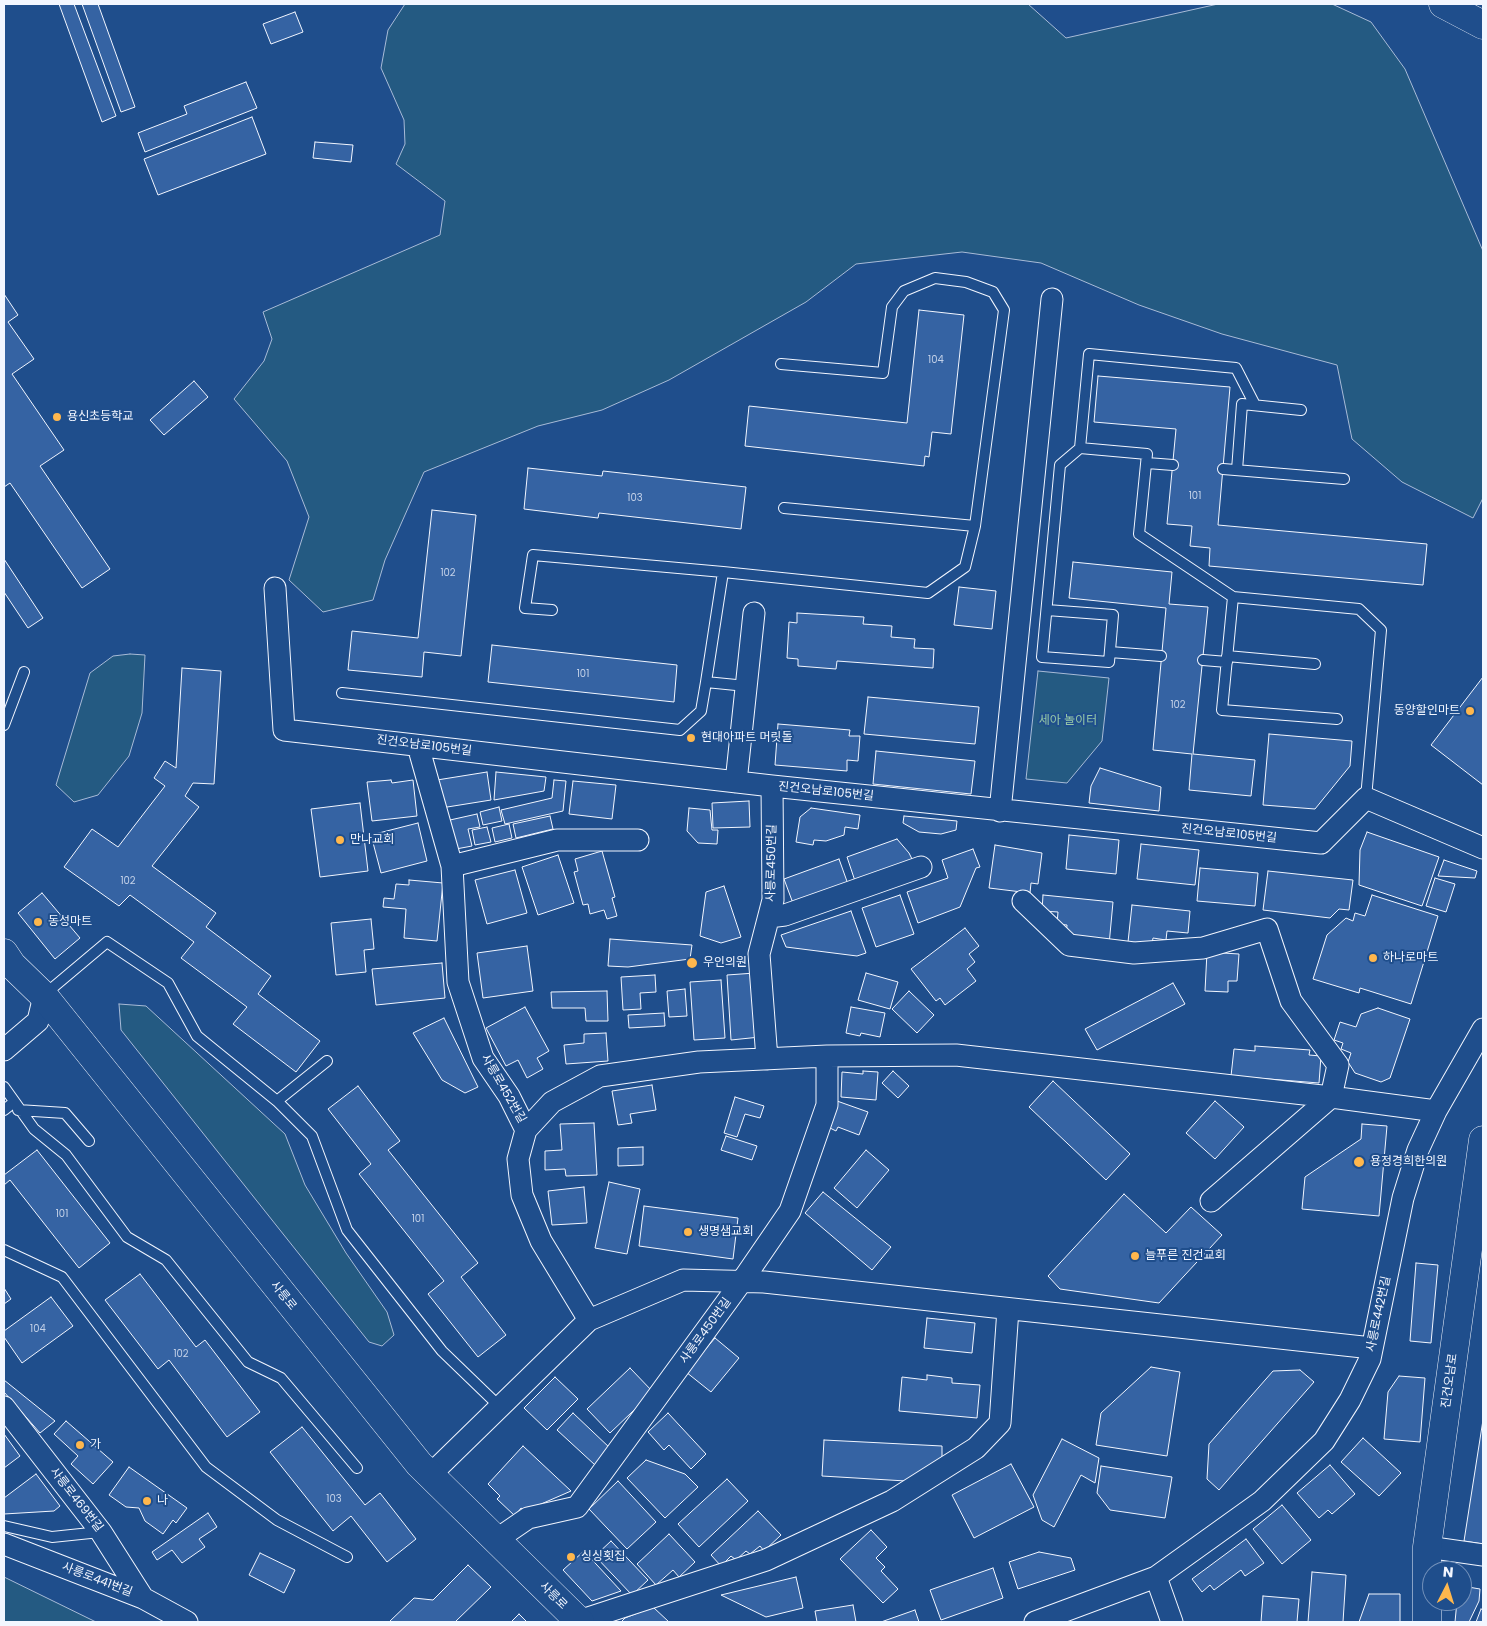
<!DOCTYPE html>
<html>
<head>
<meta charset="utf-8">
<style>
	body { margin:0 }
	#map { position:relative; width:1487px; height:1626px; overflow:hidden; background:#1f4e8c; font-family:Poppins,sans-serif }
	canvas { display:block }
	.frame { position:absolute; inset:0; border:5px solid #f2f6ff; pointer-events:none }
	.north { position:absolute; left:1422px; top:1561px; width:50px; height:50px; box-sizing:border-box; background:#1f4e8c; border:1px solid #7391ba; border-radius:50%; rotate:5deg; font-size:14px; font-weight:700; line-height:20px; text-align:center; color:#f2f6ff }
	.north::after { content:''; display:block; margin:auto; width:18px; height:22px; background:#ffb74d; clip-path:polygon(50% 0,100% 100%,50% 72%,0 100%) }
</style>
</head>
<body>
<div id="map">
<canvas width="1487" height="1626"></canvas>
<div class="frame"></div>
<div class="north">N</div>
</div>
<script>
const c = document.querySelector('canvas').getContext('2d');
c.lineJoin = 'round';
function fill(path, color) { c.fillStyle = color; c.fill(path, 'evenodd'); }
const poly = rows => new Path2D(rows.map(r => 'M' + r).join(''));
function stroke(path, color, width, dash) { c.strokeStyle = color; c.lineWidth = width; c.lineCap = dash ? 'butt' : 'round'; c.setLineDash(dash || []); c.stroke(path); }
function drawText(font, color, halo, rows, align = 'center') {
  c.font = font + ' Poppins,"Noto Sans KR",sans-serif'; c.lineWidth = 4; c.setLineDash([]); c.textBaseline = 'middle'; c.strokeStyle = halo; c.fillStyle = color; for (const [text, x, y, turn = 0] of rows) {
    c.save(); c.translate(x, y); c.rotate((+turn || 0) * Math.PI / 180); c.textAlign = isNaN(turn) ? turn : align; if (halo) c.strokeText(text, 0, 0); c.fillText(text, 0, 0); c.restore();
  }
}
const green = poly([
	[405,4,1028,4,1066,38,1218,4,1332,4,1371,22,1405,69,1483,251,1483,498,1473,518,1402,482,1352,439,1337,365,1222,334,1139,305,1041,263,962,252,856,264,806,302,669,380,602,410,538,426,424,472,385,560,373,600,323,612,289,580,309,517,287,461,234,399,264,361,272,339,263,312,440,235,445,201,396,164,405,144,404,120,381,68,388,30,405,4],
	[130,654,145,655,142,713,129,756,98,795,74,802,56,785,90,673,113,656,130,654],
	[1038,671,1109,678,1102,741,1067,783,1026,779,1038,671],
	[119,1004,146,1006,285,1134,305,1185,346,1253,387,1312,394,1335,382,1346,369,1342,121,1030,119,1004],
	[4,1577,96,1622,4,1622,4,1577]
]);
fill(green, '#245a82');
stroke(green, '#a8bbd7', 1);
const building = poly([
	[59,4,74,4,116,116,102,122,59,4],
	[82,4,98,4,135,107,121,112,82,4],
	[295,12,303,32,271,44,263,24,295,12],
	[246,82,257,108,145,152,138,133,187,114,184,106,246,82],
	[252,117,266,154,158,195,144,159,252,117],
	[315,142,353,145,351,162,313,158,315,142],
	[4,294,18,315,8,322,34,359,12,374,64,450,40,466,110,569,82,588,10,483,4,487,4,294],
	[919,310,964,315,951,434,932,432,929,457,925,456,924,466,745,446,749,406,907,423,919,310],
	[1098,376,1230,387,1218,525,1427,544,1423,585,1209,566,1210,548,1190,546,1192,526,1167,524,1176,429,1094,422,1098,376],
	[194,381,208,397,164,435,150,420,194,381],
	[528,468,602,476,603,471,746,487,741,529,599,513,598,518,524,509,528,468],
	[432,510,476,515,461,656,424,652,422,677,348,670,352,631,418,638,432,510],
	[4,559,43,618,28,628,4,592,4,559],
	[1073,562,1172,572,1169,604,1208,607,1193,754,1255,760,1251,796,1189,790,1192,754,1153,750,1166,608,1069,598,1073,562],
	[959,587,996,591,992,629,954,625,959,587],
	[797,613,864,617,863,624,892,626,891,637,915,639,914,648,934,649,933,668,837,661,836,669,798,666,798,659,787,658,789,622,797,623,797,613],
	[492,645,677,665,674,702,488,682,492,645],
	[182,668,221,671,214,784,193,783,185,796,199,807,152,866,216,913,206,927,271,976,258,994,320,1041,296,1072,233,1024,247,1007,181,958,194,942,130,895,119,906,64,867,92,829,118,847,165,786,154,778,165,761,176,768,182,668],
	[1483,677,1483,785,1431,745,1483,677],
	[868,697,979,707,975,744,864,734,868,697],
	[778,724,850,730,849,736,860,736,858,761,847,760,847,771,775,765,778,724],
	[1269,734,1352,741,1350,766,1315,809,1263,805,1269,734],
	[876,751,975,761,971,794,873,784,876,751],
	[1100,768,1161,787,1159,811,1089,803,1091,786,1100,768],
	[487,772,491,800,441,808,437,780,487,772],
	[496,772,546,777,544,791,494,800,496,772],
	[391,780,392,783,413,780,417,816,372,821,367,782,391,780],
	[554,780,566,781,563,811,505,824,501,810,552,798,554,780],
	[573,781,616,785,612,819,569,814,573,781],
	[749,801,750,827,713,828,712,803,749,801],
	[360,803,368,871,320,877,311,809,360,803],
	[499,807,502,821,483,825,480,812,499,807],
	[689,808,710,810,712,830,718,830,717,844,698,843,687,831,689,808],
	[811,808,860,815,858,829,845,827,844,835,826,841,814,840,813,845,796,842,800,817,811,808],
	[477,814,480,827,468,829,472,846,456,849,450,820,477,814],
	[550,816,553,829,516,838,513,824,550,816],
	[904,816,957,821,956,830,941,834,919,832,903,823,904,816],
	[418,823,427,861,381,873,371,835,418,823],
	[509,824,512,838,495,842,492,828,509,824],
	[487,827,491,842,475,845,472,830,487,827],
	[1367,832,1439,857,1422,906,1359,885,1360,850,1367,832],
	[1069,835,1119,840,1116,874,1066,869,1069,835],
	[897,839,909,853,914,863,856,884,847,857,897,839],
	[1141,844,1199,850,1195,885,1137,879,1141,844],
	[995,845,1042,853,1038,884,1031,883,1030,893,989,888,995,845],
	[973,849,980,867,976,868,960,907,918,923,907,892,948,878,942,860,973,849],
	[602,851,615,897,612,898,617,916,607,919,604,910,590,914,588,904,583,905,574,872,578,871,575,859,602,851],
	[558,855,574,903,538,915,522,867,558,855],
	[839,859,849,887,794,906,784,879,839,859],
	[1444,860,1477,871,1475,878,1438,876,1444,860],
	[1200,868,1258,873,1255,906,1197,901,1200,868],
	[515,870,527,913,487,924,475,880,515,870],
	[1268,871,1353,880,1349,910,1339,909,1330,918,1263,910,1268,871],
	[1435,878,1455,884,1446,912,1426,906,1435,878],
	[409,880,443,883,437,941,404,938,406,909,383,907,384,898,394,899,396,884,409,885,409,880],
	[724,886,741,937,721,943,700,936,706,892,724,886],
	[42,893,80,938,55,959,18,913,42,893],
	[900,895,914,934,876,947,862,908,900,895],
	[1043,895,1113,902,1109,945,1066,937,1067,925,1057,924,1058,912,1042,911,1043,895],
	[1372,895,1438,916,1411,1004,1360,988,1359,993,1313,979,1327,935,1346,918,1353,921,1355,913,1365,916,1372,895],
	[1132,905,1190,911,1188,933,1167,931,1166,940,1153,938,1152,944,1128,942,1132,905],
	[851,911,866,953,857,956,786,947,781,935,851,911],
	[371,919,374,949,364,950,366,972,336,975,331,923,371,919],
	[965,928,979,946,969,954,975,962,967,969,976,981,945,1005,940,998,936,1001,911,969,965,928],
	[610,939,692,945,690,959,628,967,608,966,610,939],
	[527,946,533,991,483,998,477,953,527,946],
	[1207,952,1239,954,1237,981,1228,981,1228,992,1205,991,1207,952],
	[442,963,445,998,376,1005,372,969,442,963],
	[755,973,760,1037,731,1040,727,975,755,973],
	[866,973,898,982,890,1009,858,1000,866,973],
	[655,975,656,992,640,993,641,1009,623,1010,621,977,655,975],
	[721,980,725,1038,694,1040,690,982,721,980],
	[1173,983,1185,1004,1097,1050,1085,1029,1173,983],
	[685,989,687,1016,669,1017,667,991,685,989],
	[607,991,608,1021,586,1021,585,1008,552,1008,551,992,607,991],
	[909,991,934,1015,917,1033,892,1009,909,991],
	[525,1007,549,1051,537,1058,543,1069,527,1078,518,1060,506,1066,486,1028,525,1007],
	[851,1007,885,1013,880,1037,861,1033,860,1036,846,1033,851,1007],
	[1378,1008,1410,1019,1390,1078,1381,1082,1355,1073,1348,1062,1351,1053,1341,1049,1343,1043,1334,1040,1340,1022,1356,1027,1361,1014,1378,1008],
	[664,1013,665,1026,629,1028,628,1015,664,1013],
	[444,1018,478,1087,465,1093,442,1080,413,1033,444,1018],
	[606,1033,608,1061,566,1064,564,1045,584,1043,584,1034,606,1033],
	[1255,1046,1310,1050,1309,1055,1321,1056,1319,1083,1231,1076,1234,1049,1255,1051,1255,1046],
	[863,1071,878,1072,876,1100,841,1097,842,1072,863,1074,863,1071],
	[893,1071,909,1086,898,1098,882,1083,893,1071],
	[1053,1081,1130,1154,1106,1180,1029,1107,1053,1081],
	[652,1085,656,1110,630,1114,632,1123,618,1125,612,1091,652,1085],
	[358,1086,400,1141,388,1150,478,1263,461,1277,506,1335,478,1357,428,1294,444,1281,359,1174,371,1164,328,1109,358,1086],
	[735,1097,764,1106,760,1118,745,1114,737,1137,724,1133,735,1097],
	[837,1101,868,1112,859,1135,838,1127,836,1131,828,1127,837,1101],
	[1215,1101,1244,1127,1215,1159,1186,1133,1215,1101],
	[594,1123,597,1175,566,1176,565,1169,545,1170,545,1151,562,1150,560,1124,594,1123],
	[1362,1124,1387,1126,1379,1216,1302,1209,1305,1177,1361,1139,1362,1124],
	[726,1136,757,1146,752,1160,721,1150,726,1136],
	[643,1147,643,1165,618,1166,618,1148,643,1147],
	[37,1150,110,1243,79,1268,10,1180,4,1185,4,1175,37,1150],
	[866,1150,889,1170,857,1208,834,1188,866,1150],
	[609,1182,640,1189,627,1254,595,1248,609,1182],
	[584,1187,587,1223,552,1225,548,1191,584,1187],
	[823,1192,891,1247,872,1270,805,1213,823,1192],
	[1124,1194,1166,1233,1191,1207,1222,1235,1159,1303,1060,1289,1048,1276,1124,1194],
	[644,1206,738,1218,733,1259,639,1246,644,1206],
	[1416,1263,1438,1265,1431,1343,1410,1341,1416,1263],
	[140,1274,196,1347,205,1340,260,1412,227,1437,169,1360,158,1369,105,1300,140,1274],
	[4,1288,11,1299,4,1304,4,1288],
	[51,1297,73,1326,22,1363,4,1337,4,1331,51,1297],
	[927,1318,975,1323,972,1353,924,1348,927,1318],
	[715,1338,739,1358,711,1392,686,1372,715,1338],
	[1151,1367,1180,1372,1167,1456,1096,1445,1101,1413,1151,1367],
	[630,1368,653,1392,610,1433,587,1409,630,1368],
	[1300,1370,1314,1382,1219,1490,1207,1479,1209,1444,1273,1371,1300,1370],
	[927,1375,952,1378,952,1383,980,1385,977,1418,899,1411,902,1377,927,1380,927,1375],
	[1399,1376,1425,1378,1420,1442,1384,1439,1388,1392,1399,1376],
	[555,1377,578,1399,547,1430,524,1408,555,1377],
	[4,1380,55,1421,40,1433,4,1392,4,1380],
	[573,1413,611,1449,595,1465,557,1430,573,1413],
	[668,1413,706,1454,691,1469,669,1445,664,1450,648,1432,668,1413],
	[1483,1420,1483,1544,1464,1541,1483,1420],
	[66,1421,113,1462,93,1484,71,1464,78,1456,54,1434,66,1421],
	[302,1427,365,1505,380,1493,416,1539,387,1562,351,1516,333,1531,270,1452,302,1427],
	[4,1434,20,1456,4,1468,4,1434],
	[1363,1438,1401,1473,1379,1496,1341,1462,1363,1438],
	[1062,1439,1099,1458,1095,1483,1081,1475,1054,1527,1042,1520,1033,1495,1062,1439],
	[824,1440,942,1446,942,1460,906,1481,822,1476,824,1440],
	[523,1446,571,1491,525,1511,521,1508,515,1516,497,1499,500,1496,488,1484,523,1446],
	[646,1460,685,1474,698,1487,665,1518,627,1478,646,1460],
	[1011,1464,1034,1507,974,1538,952,1495,1011,1464],
	[1330,1465,1355,1494,1332,1514,1328,1510,1319,1518,1297,1493,1330,1465],
	[1101,1466,1172,1477,1165,1518,1110,1510,1097,1493,1101,1466],
	[129,1467,187,1508,176,1523,173,1520,163,1534,145,1521,139,1508,126,1507,109,1495,129,1467],
	[36,1474,60,1506,54,1511,4,1514,4,1498,36,1474],
	[727,1479,748,1501,699,1547,678,1524,727,1479],
	[618,1481,656,1522,627,1549,589,1509,618,1481],
	[1282,1505,1311,1540,1282,1564,1253,1529,1282,1505],
	[758,1511,781,1535,764,1551,760,1546,750,1554,746,1551,736,1560,731,1556,721,1566,711,1555,758,1511],
	[208,1513,217,1527,199,1539,205,1547,182,1563,172,1550,157,1560,152,1552,208,1513],
	[871,1530,887,1547,876,1558,885,1567,881,1571,898,1589,883,1603,840,1559,871,1530],
	[669,1534,695,1562,679,1577,673,1570,656,1585,637,1564,669,1534],
	[1246,1539,1264,1563,1245,1576,1241,1570,1214,1590,1210,1585,1202,1592,1192,1579,1246,1539],
	[611,1541,648,1580,632,1595,595,1556,611,1541],
	[584,1551,621,1591,592,1601,563,1570,584,1551],
	[1039,1552,1071,1558,1075,1570,1018,1589,1009,1562,1039,1552],
	[260,1553,295,1570,284,1593,249,1575,260,1553],
	[468,1565,491,1587,455,1622,389,1622,414,1598,433,1600,468,1565],
	[993,1568,1003,1598,941,1620,930,1590,993,1568],
	[1312,1572,1346,1575,1343,1622,1308,1622,1312,1572],
	[796,1577,803,1608,766,1617,721,1595,796,1577],
	[1462,1586,1480,1589,1479,1601,1469,1622,1455,1622,1457,1601,1462,1601,1462,1586],
	[1369,1594,1400,1594,1400,1622,1359,1622,1369,1594],
	[1263,1596,1299,1599,1297,1622,1261,1622,1263,1596],
	[853,1605,856,1622,817,1622,815,1611,853,1605],
	[653,1607,669,1622,621,1622,625,1618,653,1607],
	[1481,1609,1483,1610,1483,1622,1476,1622,1481,1609],
	[915,1610,919,1622,881,1622,915,1610],
	[519,1614,527,1622,511,1622,519,1614]
]);
fill(building, '#3563a3');
stroke(building, '#f2f6ff', 1);
const lane = poly([
	[781,364,883,373,892,307,904,291,935,278,966,282,993,292,1004,310,975,526,784,508],
	[1255,405,1236,368,1089,354,1080,448,1147,454,1139,534,1233,597,1359,609,1381,630,1366,798],
	[1147,463,1173,465],
	[1223,469,1344,479],
	[1237,470,1242,404,1301,410],
	[1233,597,1222,710,1337,719],
	[552,610,525,608,533,555,723,572],
	[1047,610,1113,615,1109,662,1042,657,1060,465,1080,448],
	[1110,652,1161,656],
	[1227,656,1315,664],
	[1203,660,1227,662],
	[746,686,706,682,723,572,928,593,965,567,975,526],
	[342,693,680,730,701,711,706,682],
	[4,725,24,672],
	[44,995,107,942,168,983,197,1036,277,1101,327,1061],
	[4,1087,34,1129,66,1155,127,1237,166,1260,248,1362,281,1378,357,1468],
	[277,1101,312,1136,347,1230,442,1351,499,1406],
	[4,1110,13,1103],
	[18,1110,65,1113,89,1141],
	[4,1250,62,1277,206,1467,277,1520,347,1557],
	[4,1526,52,1537,100,1532]
]);
const street = poly([
	[275,588,284,730,772,786,1321,843,1366,798,1483,848],
	[418,746,452,866,458,982,483,1058,509,1096,526,1130,518,1159,522,1195,541,1241,589,1320,430,1475],
	[736,782,754,613],
	[1000,811,1052,299],
	[452,866,557,840,638,840],
	[1023,901,1069,945,1134,953,1203,948,1267,929,1291,1001,1338,1065,1331,1097,1211,1201],
	[769,917,785,915,921,867],
	[4,1050,38,1021,44,996],
	[767,1059,759,954,773,900,772,786],
	[526,1130,552,1102,600,1076,699,1062,827,1056,956,1055,1331,1097,1436,1111],
	[589,1320,683,1280,764,1282,1372,1348],
	[4,1407,101,1532,143,1598],
	[496,1540,528,1518,577,1507,742,1281,790,1211,827,1105,827,1056],
	[4,1544,143,1598,187,1622],
	[1427,1547,1483,1555],
	[1156,1577,1172,1622],
	[579,1621,766,1560,892,1501,976,1448,1000,1423,1008,1309],
	[1035,1622,1156,1577,1262,1501,1324,1441,1350,1400,1370,1359,1403,1198,1418,1150,1436,1111,1483,1029]
]);
const secondary = poly([
	[1443,4,1483,25],
	[4,953,12,965,44,996,419,1464,580,1622],
	[1427,1622,1427,1547,1483,1140]
]);
stroke(lane, '#f2f6ff', 12);
stroke(street, '#f2f6ff', 23);
stroke(secondary, '#f2f6ff', 29);
stroke(lane, '#1f4e8c', 10);
stroke(street, '#1f4e8c', 21);
stroke(secondary, '#1f4e8c', 28);
for (const [x, y, r, color] of [
	[57,417,5,"#ffb74d"],
	[1470,711,5,"#ffb74d"],
	[691,738,5,"#ffb74d"],
	[340,840,5,"#ffb74d"],
	[38,922,5,"#ffb74d"],
	[1373,958,5,"#ffb74d"],
	[692,963,6,"#ffb74d"],
	[1359,1162,6,"#ffb74d"],
	[688,1232,5,"#ffb74d"],
	[1135,1256,5,"#ffb74d"],
	[80,1445,5,"#ffb74d"],
	[147,1501,5,"#ffb74d"],
	[571,1557,5,"#ffb74d"]
]) { const dot = new Path2D(); dot.arc(x, y, r, 0, 2 * Math.PI); c.fillStyle = color; c.fill(dot); stroke(dot, '#1f4e8c', 2); }
drawText('10px', '#c3d1e8', null, [
	["104",936,360],
	["101",1195,496],
	["103",635,498],
	["102",448,573],
	["101",583,674],
	["102",1178,705],
	["102",128,881],
	["101",62,1214],
	["101",418,1219],
	["104",38,1329],
	["102",181,1354],
	["103",334,1499]
]);
drawText('12px', '#f2f6ff', '#1f4e8c', [
	["용신초등학교",67,417],
	["동양할인마트",1460,711,"right"],
	["현대아파트 머릿돌",701,738],
	["만나교회",350,840],
	["동성마트",48,922],
	["하나로마트",1383,958],
	["우인의원",703,963],
	["용정경희한의원",1370,1162],
	["생명샘교회",698,1232],
	["늘푸른 진건교회",1145,1256],
	["가",90,1445],
	["나",157,1501],
	["싱싱횟집",581,1557]
], 'left');
drawText('12px', '#97c8a6', '#1f4e8c', [
	["세아 놀이터",1068,721]
]);
drawText('12px', '#f2f6ff', '#1f4e8c', [
	["진건오남로105번길",424,746,7],
	["진건오남로105번길",826,792,6],
	["진건오남로105번길",1229,834,6],
	["사릉로450번길",772,863,-89],
	["사릉로452번길",503,1089,60],
	["사릉로",283,1296,51],
	["사릉로442번길",1379,1314,-78],
	["사릉로450번길",706,1331,-54],
	["진건오남로",1450,1381,-82],
	["사릉로469번길",76,1500,52],
	["사릉로441번길",97,1580,21],
	["사릉로",553,1596,45]
]);
</script>
</body>
</html>
